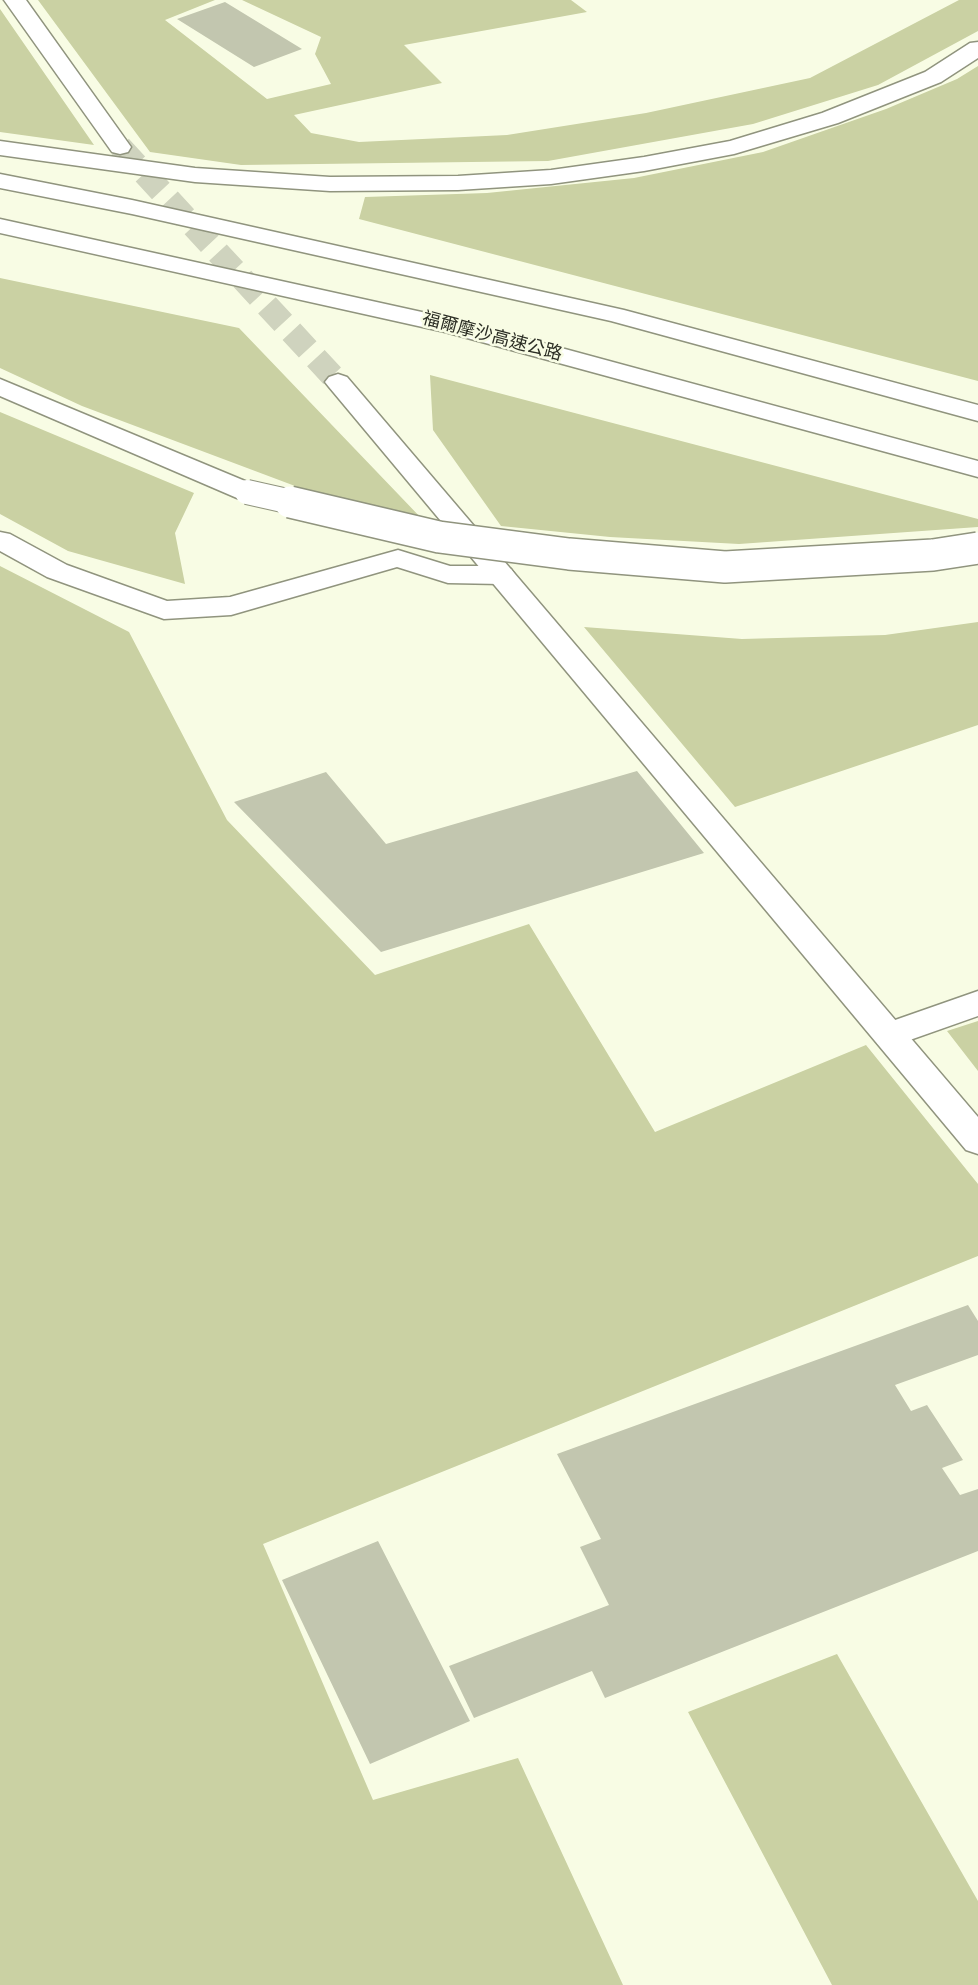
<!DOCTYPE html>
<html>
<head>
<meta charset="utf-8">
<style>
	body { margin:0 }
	canvas { display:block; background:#f8fce4 }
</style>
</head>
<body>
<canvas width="978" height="1985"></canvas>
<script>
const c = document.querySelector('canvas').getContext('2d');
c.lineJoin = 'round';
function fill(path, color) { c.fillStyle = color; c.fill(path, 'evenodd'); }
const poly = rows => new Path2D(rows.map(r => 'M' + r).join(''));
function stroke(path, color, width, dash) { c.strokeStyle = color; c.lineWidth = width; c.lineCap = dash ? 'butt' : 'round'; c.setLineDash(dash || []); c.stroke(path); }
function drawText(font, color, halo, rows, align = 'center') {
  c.font = font + ' "DejaVu Sans","Noto Sans TC",sans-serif'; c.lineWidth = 5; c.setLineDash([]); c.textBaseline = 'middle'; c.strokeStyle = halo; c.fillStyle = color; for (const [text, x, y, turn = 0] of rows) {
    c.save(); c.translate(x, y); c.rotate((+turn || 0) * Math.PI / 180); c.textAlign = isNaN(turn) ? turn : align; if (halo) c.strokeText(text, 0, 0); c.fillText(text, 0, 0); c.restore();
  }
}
fill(poly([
	[38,0,215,0,165,20,267,99,331,84,315,54,321,37,242,0,571,0,587,12,404,45,442,83,294,115,311,133,359,142,507,135,646,113,810,78,959,0,978,0,978,31,878,85,753,124,548,161,241,165,150,152],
	[0,9,94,145,0,132],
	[978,66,978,381,359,219,365,197,487,193,634,178,763,152,886,109,957,79],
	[0,278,239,328,422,519,319,495,82,406,0,368],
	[430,375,978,519,978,527,739,544,610,537,501,526,433,430],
	[0,412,194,493,175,533,185,584,68,551,0,514],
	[0,566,129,632,227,820,375,975,529,924,655,1132,866,1045,978,1184,978,1256,263,1544,373,1800,518,1758,623,1985,0,1985],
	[978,622,978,725,735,807,584,627,742,639,885,635],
	[978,1021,978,1071,947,1031],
	[837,1654,978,1901,978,1985,832,1985,688,1712]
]), '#cad1a3');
fill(poly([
	[225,2,302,49,254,67,177,19],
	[637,771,704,853,381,952,234,802,326,772,386,844],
	[968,1305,978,1321,978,1355,895,1385,911,1411,927,1405,963,1460,942,1468,960,1495,978,1489,978,1551,605,1698,592,1671,474,1718,449,1666,609,1605,580,1547,601,1539,557,1454],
	[378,1541,470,1721,370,1764,282,1580]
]), '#c2c6af');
stroke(poly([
	[120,147,338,382]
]), '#cfd3be', 24, [24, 12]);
const street = poly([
	[0,532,10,534,67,565,167,601,230,597,398,550,450,566,501,566,511,569,515,575,511,581,501,584,448,583,397,567,231,615,164,619,47,577,0,551,0,532],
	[978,991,978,1016,890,1047,878,1044,873,1035,878,1026,978,991]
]);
const secondary = poly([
	[4,0,26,0,131,147,128,152,120,154,112,152,4,0],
	[338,374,347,377,978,1117,978,1154,966,1150,329,387,325,382,329,377,338,374]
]);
const highway = poly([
	[978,42,978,58,941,82,838,123,734,154,644,171,551,184,458,190,330,191,195,182,0,155,0,141,195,168,330,177,458,176,551,170,644,157,730,141,822,113,925,72,970,43,978,42],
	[0,174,132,200,624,310,978,405,978,421,611,321,132,214,0,188,0,174],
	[0,219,458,320,978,461,978,477,445,332,0,233,0,219],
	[0,379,257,486,260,492,257,498,247,500,237,498,0,396,0,379]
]);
stroke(street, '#90947e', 3);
stroke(secondary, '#90947e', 3);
stroke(highway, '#90947e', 3);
fill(street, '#fff');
fill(secondary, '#fff');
fill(highway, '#fff');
const highwayBridgeFar1 = poly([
	[247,492,296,503]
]);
const highwayBridge = poly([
	[290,502,439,537,569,554,725,567,933,555,978,548]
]);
stroke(highwayBridgeFar1, '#90947e', 26, []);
stroke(highwayBridge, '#90947e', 34, []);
stroke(highwayBridgeFar1, '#fff', 24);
stroke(highwayBridge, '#fff', 31);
drawText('18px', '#2b2d24', '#f8fce4', [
	["福爾摩沙高速公路",492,337,15]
]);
</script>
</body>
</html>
